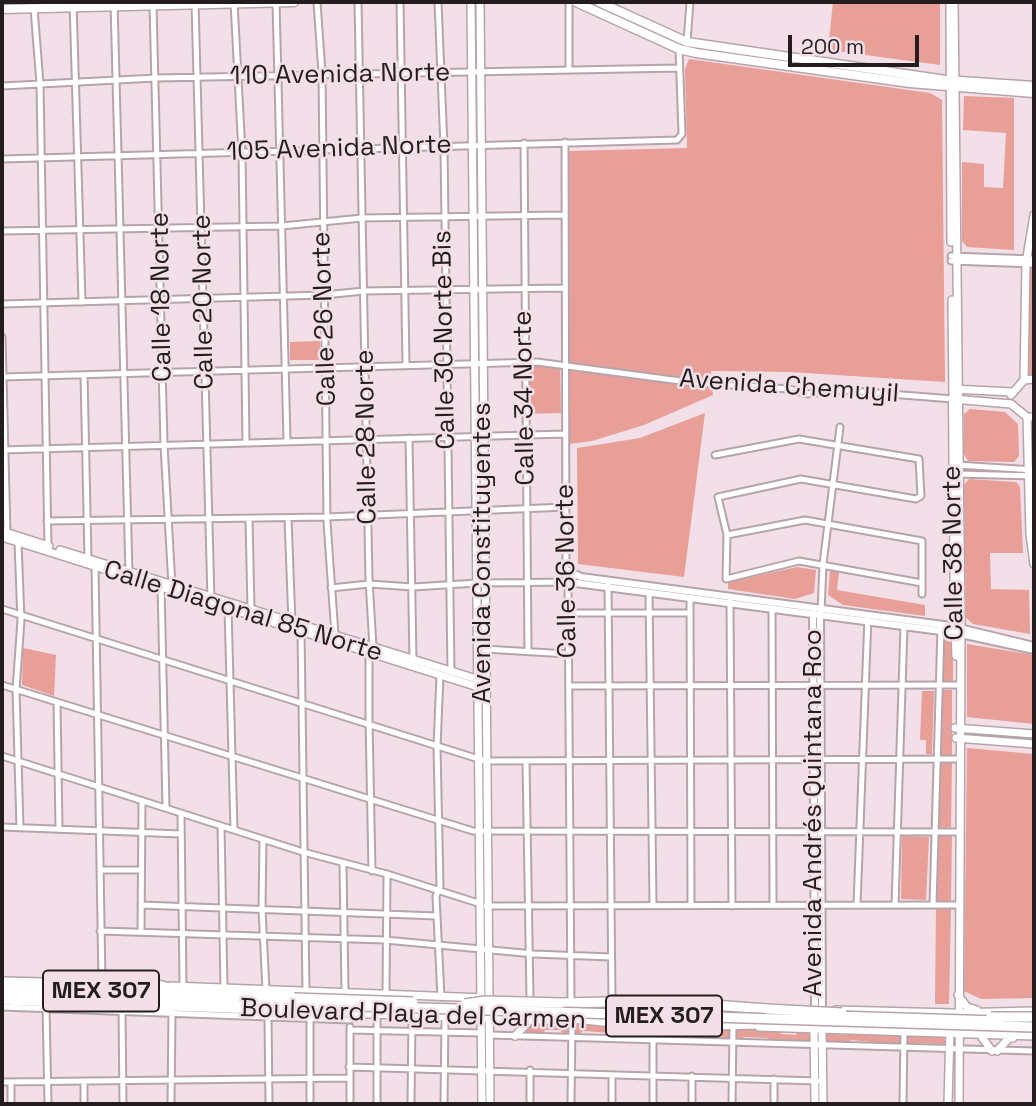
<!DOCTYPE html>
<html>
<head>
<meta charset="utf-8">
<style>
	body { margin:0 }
	#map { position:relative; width:1036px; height:1106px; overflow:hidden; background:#f2dfe8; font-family:"Space Grotesk",sans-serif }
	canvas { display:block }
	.frame { position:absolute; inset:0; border:4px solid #241d20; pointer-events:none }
	.scale { position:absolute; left:788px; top:35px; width:131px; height:32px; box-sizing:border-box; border:4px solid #241d20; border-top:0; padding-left:9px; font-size:21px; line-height:24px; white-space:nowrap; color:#241d20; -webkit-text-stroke:5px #f2dfe8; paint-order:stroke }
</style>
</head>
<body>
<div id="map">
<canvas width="1036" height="1106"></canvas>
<div class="frame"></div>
<div class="scale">200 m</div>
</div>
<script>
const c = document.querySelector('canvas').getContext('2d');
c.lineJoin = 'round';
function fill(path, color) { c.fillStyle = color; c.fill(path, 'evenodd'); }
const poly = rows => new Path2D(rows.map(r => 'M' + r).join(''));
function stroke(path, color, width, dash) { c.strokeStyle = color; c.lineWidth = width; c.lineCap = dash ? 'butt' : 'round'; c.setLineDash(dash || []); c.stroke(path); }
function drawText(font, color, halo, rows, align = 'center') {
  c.font = font + ' "Space Grotesk",sans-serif'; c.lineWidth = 5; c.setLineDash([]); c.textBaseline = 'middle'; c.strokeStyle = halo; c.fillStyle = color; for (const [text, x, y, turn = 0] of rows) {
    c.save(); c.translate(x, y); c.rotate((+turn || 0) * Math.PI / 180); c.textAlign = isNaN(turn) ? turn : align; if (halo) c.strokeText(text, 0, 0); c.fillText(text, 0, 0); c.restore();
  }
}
fill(poly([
	[833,2,940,2,940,65,828,50],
	[689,59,930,93,942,100,945,382,790,372,711,371,713,395,644,425,592,441,569,444,569,151,687,148,685,69],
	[964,96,1014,98,1014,250,967,247,962,241,962,162,984,164,984,187,1003,188,1006,133,963,130],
	[1030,267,1033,267,1033,273,1032,376,1029,376],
	[320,341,321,360,290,360,290,342],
	[560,365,561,413,526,414,526,366],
	[970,409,1005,412,1018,424,1019,456,1014,462,968,461,964,454,964,414],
	[705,413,684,577,578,564,577,448,640,438],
	[969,479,1016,482,1020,487,1023,553,990,553,991,589,1029,590,1030,634,973,624,966,618,964,485],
	[797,567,816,570,814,593,795,599,728,589,728,582],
	[830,571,839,572,837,590,925,605,925,616,843,605,828,595],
	[944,635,953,637,953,682,943,682],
	[967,644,1034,655,1034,724,967,717],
	[23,648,56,655,54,696,22,685],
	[943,690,952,690,952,755,940,755],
	[922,691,934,691,932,754,926,754,926,740,920,740],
	[967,748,1034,754,1034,998,981,999,964,991],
	[940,763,952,763,951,827,939,828],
	[902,836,929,837,926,900,901,899],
	[939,836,952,836,951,901,936,901],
	[936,909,951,909,949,1004,935,1004],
	[533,1021,568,1022,568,1034,562,1034,561,1030,545,1030,544,1033,521,1034],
	[575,1022,648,1026,648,1037,643,1037,643,1029,619,1028,614,1037,612,1033,583,1031,576,1036],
	[655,1026,674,1030,731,1028,731,1040,693,1040,690,1037,655,1040],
	[736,1029,780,1030,781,1034,796,1035,798,1031,809,1031,812,1044,765,1042,768,1038,744,1037,741,1041,736,1040],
	[824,1032,840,1035,902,1035,902,1045,851,1040,847,1044,824,1043],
	[907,1035,944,1036,946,1047,941,1047,942,1044,914,1043,907,1046]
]), '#e89f97');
const minor = poly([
	[73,2,82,302],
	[114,2,129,573],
	[195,2,211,600],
	[234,2,242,153,246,443],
	[276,2,287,441],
	[317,2,322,73,327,522,335,635],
	[358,2,369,580,373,647,369,657,369,720,372,871],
	[400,2,406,365],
	[438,2,444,147,451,672],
	[569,2,569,70],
	[153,5,164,445,172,586],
	[34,8,40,84,48,548],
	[687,42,690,2],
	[2,86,156,78,678,68],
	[565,142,566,570],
	[524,143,528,652],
	[2,159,677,140,682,134,679,49],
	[2,231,282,226,362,218,563,215],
	[951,256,1034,259],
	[951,261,1034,264],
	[2,304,324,295,364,291,564,288],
	[2,337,7,533],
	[84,375,88,558],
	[2,377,537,362,688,382,789,389,807,394,839,390,953,399],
	[409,438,413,660],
	[2,450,565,434],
	[715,455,799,439,919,459,921,496,916,499,801,479,718,497,727,535,726,579,799,561,922,583],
	[957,465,1034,470],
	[957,474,1034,476],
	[288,518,292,623],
	[249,519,251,609],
	[47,521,327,517,566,507],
	[727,535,805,520,922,541,922,594],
	[18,542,21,620,16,690,20,828],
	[95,566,102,983],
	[484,583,568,582,571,1000],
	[608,585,612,1002],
	[161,586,166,807],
	[331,588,369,584,413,587,477,583],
	[649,593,653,905],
	[690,599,691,905],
	[730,601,732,906],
	[228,608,234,830],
	[772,608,773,905],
	[2,609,485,761,960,759],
	[821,612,823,564,840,427],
	[569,613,690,613],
	[301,630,306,992],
	[484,649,568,654],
	[440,675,437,747,440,886,436,896,441,997],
	[2,685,473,831,959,832],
	[569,686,960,685],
	[57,702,59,829],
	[2,756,303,852,387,874,478,903],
	[526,761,530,999],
	[181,813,183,986],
	[221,826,224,988],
	[2,827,181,834],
	[263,839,262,909,266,990],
	[343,864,345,993],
	[100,870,141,870],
	[141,905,437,916],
	[857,905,868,617],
	[895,905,904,626],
	[933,905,941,628],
	[486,906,958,905],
	[100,931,385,940,534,954,611,957],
	[141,932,142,801],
	[386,994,387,874],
	[46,1006,48,1104],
	[2,1007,350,1020],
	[122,1010,123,1104],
	[377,1014,377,1104],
	[268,1016,269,1104],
	[653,1023,653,1104],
	[350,1027,350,1104],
	[350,1030,482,1033],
	[490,1035,1034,1051],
	[349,1067,818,1081],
	[530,1070,530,1104],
	[692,1076,692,1104],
	[2,1082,350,1078],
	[11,1082,11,1104],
	[84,1104,84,1081],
	[171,1104,172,1012],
	[310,1104,310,1017],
	[411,1104,412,1015],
	[444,1104,445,1016],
	[571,1104,572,1021],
	[612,1104,612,1075],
	[732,1104,733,1027],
	[774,1104,774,1079],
	[903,1104,904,1032]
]);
const tertiary = poly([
	[566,570,568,582,956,633,1034,650],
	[566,570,581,577,951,626,1034,646],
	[813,613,815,1009],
	[820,615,822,1009]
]);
const secondary = poly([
	[471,2,482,1104],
	[480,2,490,1104],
	[950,2,951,242],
	[954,2,961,629,959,1104],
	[952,300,953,399,1011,404],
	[1024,380,1026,263,1034,215],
	[953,389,1012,392],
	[1011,395,1024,380,1034,379],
	[1011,404,1027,417,1034,417],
	[1027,417,1030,534,1034,564],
	[2,531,49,546],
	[2,537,478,687],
	[60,550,480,680],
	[955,627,956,656],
	[955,728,1034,734],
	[956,738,1034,744],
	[2,981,131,984],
	[171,986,484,998],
	[958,995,967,1007,977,1010],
	[2,1001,569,1021],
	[605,1002,715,1005],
	[836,1010,952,1013,1034,1011],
	[608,1022,705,1025],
	[759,1027,1034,1036],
	[814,1028,815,1104],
	[822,1028,823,1104],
	[978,1032,992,1051],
	[515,1036,532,1018],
	[997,1051,1011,1036,1013,1038],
	[948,1104,950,1031]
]);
const primary = poly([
	[576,2,679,49,696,53,910,83,1034,93],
	[599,2,687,42,946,80,1034,86],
	[2,9,294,2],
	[953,399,955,627]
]);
const trunk = poly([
	[158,985,178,990],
	[2,987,294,998],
	[126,987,149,985],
	[2,994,294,1004],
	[116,1003,133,1006],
	[561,1003,609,1002],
	[713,1005,767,1009],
	[155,1007,174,1006],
	[565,1017,612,1022],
	[701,1025,766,1024]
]);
stroke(minor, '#b6a4ac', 9);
stroke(tertiary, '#b6a4ac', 10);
stroke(secondary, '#b6a4ac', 10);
stroke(primary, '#b6a4ac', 11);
stroke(trunk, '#b6a4ac', 12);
stroke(minor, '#fff', 5);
stroke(tertiary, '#fff', 6);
stroke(secondary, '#fff', 7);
stroke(primary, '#fff', 8);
stroke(trunk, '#fff', 9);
const trunkBridge = poly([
	[294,998,413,1002],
	[294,1004,1034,1027],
	[465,1004,485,1001,561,1003],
	[767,1009,842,1013],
	[837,1016,998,1021],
	[991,1017,1034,1017]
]);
stroke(trunkBridge, '#b6a4ac', 12, []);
stroke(trunkBridge, '#fff', 9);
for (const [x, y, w] of [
	[101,991,116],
	[664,1016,116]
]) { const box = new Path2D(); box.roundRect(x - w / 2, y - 20.5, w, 41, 5); c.fillStyle = '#f2dfe8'; c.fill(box); stroke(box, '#241d20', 2); }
drawText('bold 24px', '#241d20', null, [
	["MEX 307",101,991],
	["MEX 307",664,1016]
]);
drawText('26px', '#241d20', '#f2dfe8', [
	["110 Avenida Norte",340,75,-1],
	["105 Avenida Norte",339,149,-2],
	["Calle 18 Norte",162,297,-91],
	["Calle 20 Norte",204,302,-91],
	["Calle 26 Norte",325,319,-92],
	["Calle 30 Norte Bis",445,340,-91],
	["Avenida Chemuyil",789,387,4],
	["Calle 34 Norte",525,398,-91],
	["Calle 28 Norte",367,437,-91],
	["Avenida Constituyentes",483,553,-90],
	["Calle 38 Norte",954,553,-91],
	["Calle 36 Norte",567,571,-91],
	["Calle Diagonal 85 Norte",243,612,17],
	["Avenida Andrés Quintana Roo",814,813,-90],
	["Boulevard Playa del Carmen",413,1015,2]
]);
</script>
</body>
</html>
